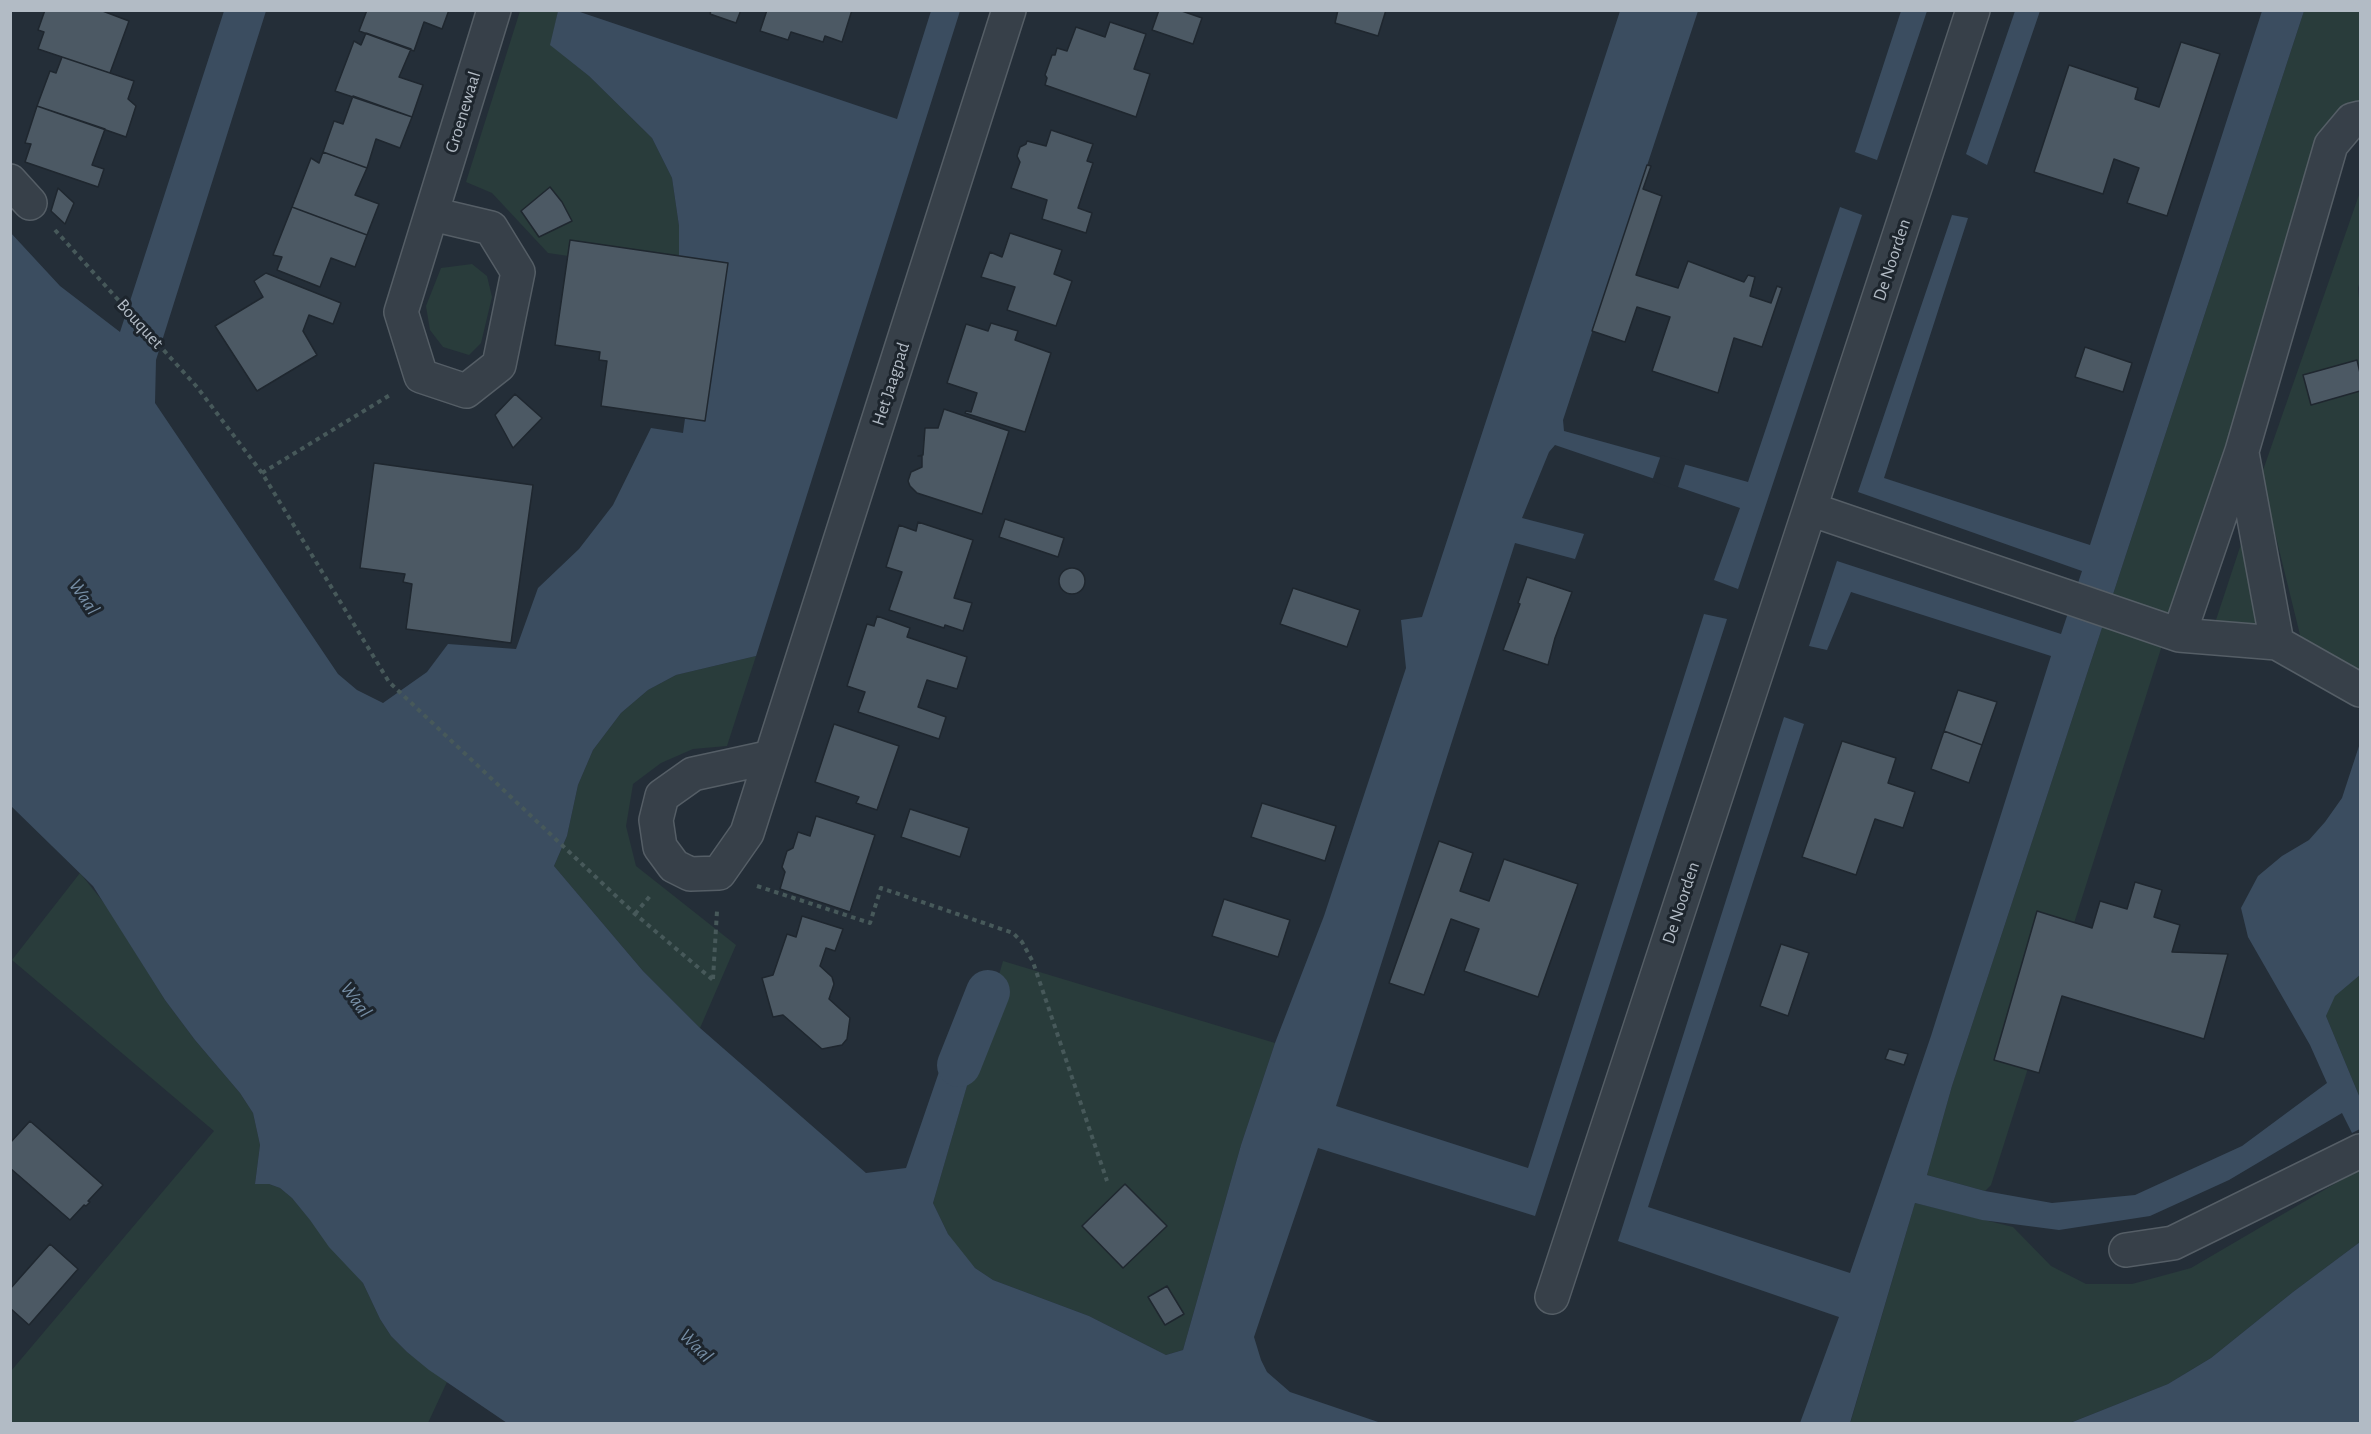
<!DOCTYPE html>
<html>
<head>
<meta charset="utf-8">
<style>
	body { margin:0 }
	#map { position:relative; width:2371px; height:1434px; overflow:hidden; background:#242e38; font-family:"Alegreya Sans",sans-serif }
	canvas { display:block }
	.frame { position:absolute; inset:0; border:12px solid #b2bbc5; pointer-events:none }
</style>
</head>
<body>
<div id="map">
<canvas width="2371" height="1434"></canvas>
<div class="frame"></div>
</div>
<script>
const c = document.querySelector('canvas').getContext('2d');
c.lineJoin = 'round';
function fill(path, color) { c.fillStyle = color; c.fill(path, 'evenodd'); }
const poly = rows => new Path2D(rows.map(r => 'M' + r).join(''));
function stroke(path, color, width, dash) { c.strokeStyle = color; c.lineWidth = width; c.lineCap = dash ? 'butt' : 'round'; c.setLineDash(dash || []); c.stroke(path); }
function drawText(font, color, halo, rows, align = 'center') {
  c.font = font + ' "Alegreya Sans",sans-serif'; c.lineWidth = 6; c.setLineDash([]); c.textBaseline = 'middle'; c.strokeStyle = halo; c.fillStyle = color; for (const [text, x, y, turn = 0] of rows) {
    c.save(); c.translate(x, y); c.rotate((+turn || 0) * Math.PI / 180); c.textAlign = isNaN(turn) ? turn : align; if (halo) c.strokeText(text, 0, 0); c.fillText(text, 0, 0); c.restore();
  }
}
fill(poly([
	[520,11,558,11,551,45,589,76,652,138,672,178,679,226,679,272,548,253,492,193,466,182],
	[2304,11,2360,11,2360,111,2280,273,1991,1185,1985,1191,1927,1175,1952,1086],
	[2360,192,2360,281,2358,288,2360,309,2360,674,2302,643,2261,476],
	[472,264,487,276,492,297,481,343,469,355,443,347,430,330,426,306,441,268],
	[2241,544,2256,625,2213,629],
	[756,656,727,746,693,749,661,763,633,784,626,826,636,866,736,945,700,1028,643,971,554,866,567,836,578,785,593,750,621,713,648,690,676,675],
	[80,873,108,908,165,1000,195,1040,240,1093,253,1113,260,1145,255,1184,269,1184,280,1188,292,1198,363,1283,380,1319,391,1336,407,1352,447,1382,428,1423,11,1424,11,1371,214,1131,12,960],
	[1003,961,1275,1043,1241,1145,1183,1350,1166,1355,1089,1316,993,1280,975,1268,961,1253,948,1234,933,1203],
	[2360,975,2360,1098,2326,1016,2334,996],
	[2360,1169,2360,1242,2293,1292,2211,1358,2168,1384,2070,1423,1850,1424,1915,1203,2013,1227,2051,1266,2086,1284,2132,1284,2191,1268]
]), '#293c3b');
fill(poly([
	[224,11,266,11,156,360,155,403,338,674,357,690,383,703,427,672,448,644,516,649,538,588,579,549,613,505,651,428,683,433,705,276,679,272,679,226,672,178,652,138,589,76,550,45,558,11,580,11,580,12,897,119,931,11,960,11,756,656,676,675,648,690,621,713,593,750,578,785,567,836,554,866,643,971,700,1028,866,1173,906,1168,962,1005,989,1010,933,1203,948,1234,975,1268,993,1280,1089,1316,1166,1355,1183,1350,1241,1145,1275,1043,1324,916,1406,668,1401,620,1422,617,1620,11,1698,11,1563,420,1564,431,1748,482,1840,207,1862,215,1738,589,1714,580,1740,508,1555,445,1549,452,1522,518,1584,534,1575,559,1515,543,1336,1106,1528,1168,1704,614,1727,619,1535,1216,1318,1148,1254,1337,1261,1360,1267,1372,1290,1392,1384,1424,507,1423,429,1370,407,1352,391,1336,380,1319,363,1283,329,1247,310,1220,292,1198,280,1188,269,1184,255,1184,260,1145,253,1113,240,1093,195,1040,165,1000,93,886,11,806,10,232,60,286,120,332],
	[1901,11,1927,11,1877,160,1855,152],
	[2015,11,2040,11,1987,165,1966,154],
	[2262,11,2304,11,1952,1086,1927,1175,1985,1191,2052,1203,2135,1195,2242,1146,2327,1083,2310,1045,2248,937,2241,908,2258,876,2282,856,2309,840,2325,822,2342,798,2360,743,2360,975,2335,996,2326,1016,2360,1098,2360,1129,2352,1133,2342,1113,2229,1180,2150,1216,2059,1230,1982,1220,1915,1203,1850,1423,1800,1423,1839,1317,1618,1241,1784,717,1804,724,1648,1207,1850,1273,1931,1036,2051,656,1851,592,1827,650,1809,646,1837,561,2061,634,2082,571,1858,492,1952,215,1968,218,1884,478,2090,545],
	[2360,1242,2360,1423,2070,1423,2168,1384,2211,1358,2293,1292]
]), '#3b4d60');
fill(poly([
	[1661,455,1686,462,1677,490,1652,481]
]), '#242e38');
stroke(poly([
	[959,1065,988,992]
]), '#3b4d60', 44);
const building = poly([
	[45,10,100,10,129,21,110,73,38,49,44,32,38,30,45,10],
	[367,10,449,10,442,29,424,22,414,51,359,31,367,10],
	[711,10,741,10,736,23,710,14,711,10],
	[767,10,852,10,842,42,825,36,823,42,791,32,788,40,760,31,767,10],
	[1159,10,1179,10,1202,18,1193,44,1152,30,1159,10],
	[1338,10,1386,10,1378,36,1335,23,1338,10],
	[1110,22,1146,34,1134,69,1150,74,1136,117,1045,85,1047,78,1045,75,1052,55,1055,55,1057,48,1067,51,1076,27,1105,37,1110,22],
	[366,33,411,49,399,77,423,85,412,117,335,91,354,41,361,45,366,33],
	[2181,42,2220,54,2167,216,2127,203,2139,168,2114,159,2103,194,2034,172,2069,65,2138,88,2135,99,2159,107,2181,42],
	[62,57,134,81,128,99,136,106,126,137,37,106,50,71,56,73,62,57],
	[353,96,412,117,400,148,376,139,367,168,323,152,334,121,343,124,353,96],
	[37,106,105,129,92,165,104,169,98,187,25,162,31,144,25,143,37,106],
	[1051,130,1093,144,1087,161,1093,163,1078,208,1092,213,1086,233,1042,219,1047,200,1011,188,1020,162,1017,156,1020,147,1026,144,1027,141,1046,146,1051,130],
	[323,152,367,168,355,195,379,204,367,235,292,207,311,158,319,163,323,152],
	[1647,165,1651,166,1643,189,1662,196,1636,275,1678,288,1688,261,1744,282,1748,275,1755,277,1750,296,1771,303,1777,286,1782,288,1762,347,1734,338,1718,393,1652,371,1670,317,1637,307,1625,342,1592,331,1647,165],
	[550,187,562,202,572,221,539,237,521,211,550,187],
	[58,188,74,203,65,224,51,211,58,188],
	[292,207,367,235,355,267,331,258,320,287,277,270,282,257,273,255,292,207],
	[1010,233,1062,250,1054,274,1072,281,1056,326,1007,310,1015,287,981,277,990,252,1002,257,1010,233],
	[570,240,728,263,705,421,601,406,607,361,599,360,600,352,555,345,570,240],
	[266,273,341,303,333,324,309,315,303,331,317,355,257,391,215,326,263,297,254,281,266,273],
	[991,323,1018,331,1015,340,1051,353,1025,432,965,413,966,411,971,412,977,393,947,383,966,324,988,331,991,323],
	[2085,347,2132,363,2123,392,2075,377,2085,347],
	[2357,360,2360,373,2360,391,2311,405,2303,375,2357,360],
	[515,394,542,418,513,448,495,415,515,394],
	[944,409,1009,431,982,514,917,493,910,486,908,481,911,472,922,467,922,456,918,456,923,455,925,428,938,428,944,409],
	[374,463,533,485,511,643,406,629,412,584,403,582,405,574,360,568,374,463],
	[1005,519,1064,538,1058,557,999,537,1005,519],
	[918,522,973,540,954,598,972,603,963,631,945,625,944,628,889,610,902,572,886,567,899,525,916,531,918,522],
	'1059 581a13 13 0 1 1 26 0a13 13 0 1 1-26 0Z',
	[1527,577,1572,592,1555,638,1548,665,1503,650,1520,604,1518,603,1527,577],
	[1293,588,1360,610,1347,647,1280,624,1293,588],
	[877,616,910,628,907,637,967,657,957,689,927,680,918,707,946,717,939,739,858,712,865,692,847,686,867,624,874,626,877,616],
	[1958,690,1997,702,1982,745,1944,731,1958,690],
	[834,724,899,746,877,810,856,803,859,797,815,782,834,724],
	[1944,731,1982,745,1969,783,1931,769,1944,731],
	[1842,741,1896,758,1888,783,1915,792,1903,828,1875,819,1856,875,1802,857,1842,741],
	[1262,803,1336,826,1325,861,1251,837,1262,803],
	[910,809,969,828,960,857,901,837,910,809],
	[816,816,875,835,850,912,780,889,785,872,782,867,787,851,793,848,798,832,810,836,816,816],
	[1439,841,1473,853,1460,891,1489,901,1504,859,1578,884,1538,997,1464,971,1479,929,1451,919,1424,995,1389,983,1439,841],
	[2135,882,2162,890,2154,917,2180,925,2172,952,2228,954,2204,1039,2062,996,2039,1073,1994,1060,2037,911,2092,928,2100,901,2127,909,2135,882],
	[1224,899,1290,920,1278,957,1212,936,1224,899],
	[802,916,843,929,835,951,826,948,820,966,832,977,834,984,829,999,850,1018,847,1039,842,1045,822,1049,783,1015,773,1017,762,978,773,975,787,934,796,937,802,916],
	[1781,944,1809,953,1788,1016,1760,1006,1781,944],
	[1889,1049,1908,1054,1904,1065,1885,1059,1889,1049],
	[30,1121,103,1185,88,1201,90,1202,86,1206,84,1205,70,1220,10,1168,10,1143,30,1121],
	[1125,1184,1167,1226,1123,1268,1082,1226,1125,1184],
	[50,1244,78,1269,29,1325,10,1308,10,1289,50,1244],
	[1167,1286,1184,1314,1165,1325,1148,1297,1167,1286]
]);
fill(building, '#4c5964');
stroke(building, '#1f272f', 1.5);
const minor = poly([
	[10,181,30,203],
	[432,214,491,228,518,272,499,365,466,391,421,376,401,312,494,10],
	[2242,453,2277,643,2360,690],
	[1810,509,2179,635,2277,643],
	[2179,635,2242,451,2331,145,2352,120,2360,118],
	[771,757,693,774,662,796,656,820,660,847,674,866,690,874,719,873,747,833,1009,10],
	[2126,1250,2173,1243,2360,1151],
	[1552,1297,1973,10]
]);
stroke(minor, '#555e66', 36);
stroke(poly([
	[55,230,197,387,262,473,389,682,635,914,713,980],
	[262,473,390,395],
	[757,886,870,923,881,888,1013,933,1022,942,1033,962,1107,1181],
	[635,914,650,896],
	[713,979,717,911]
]), '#47595a', 4, [4.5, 4.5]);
stroke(minor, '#374049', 33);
drawText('18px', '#b2bbc5', '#1d252d', [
	["Groenewaal",463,112,-73],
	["De Noorden",1892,260,-72],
	["Bouquet",140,324,48],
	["Het Jaagpad",891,384,-72],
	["De Noorden",1681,903,-72]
]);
drawText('italic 20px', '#768ea5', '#1d252d', [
	["Waal",84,597,56],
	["Waal",356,1000,54],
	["Waal",696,1346,45]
]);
</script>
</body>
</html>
